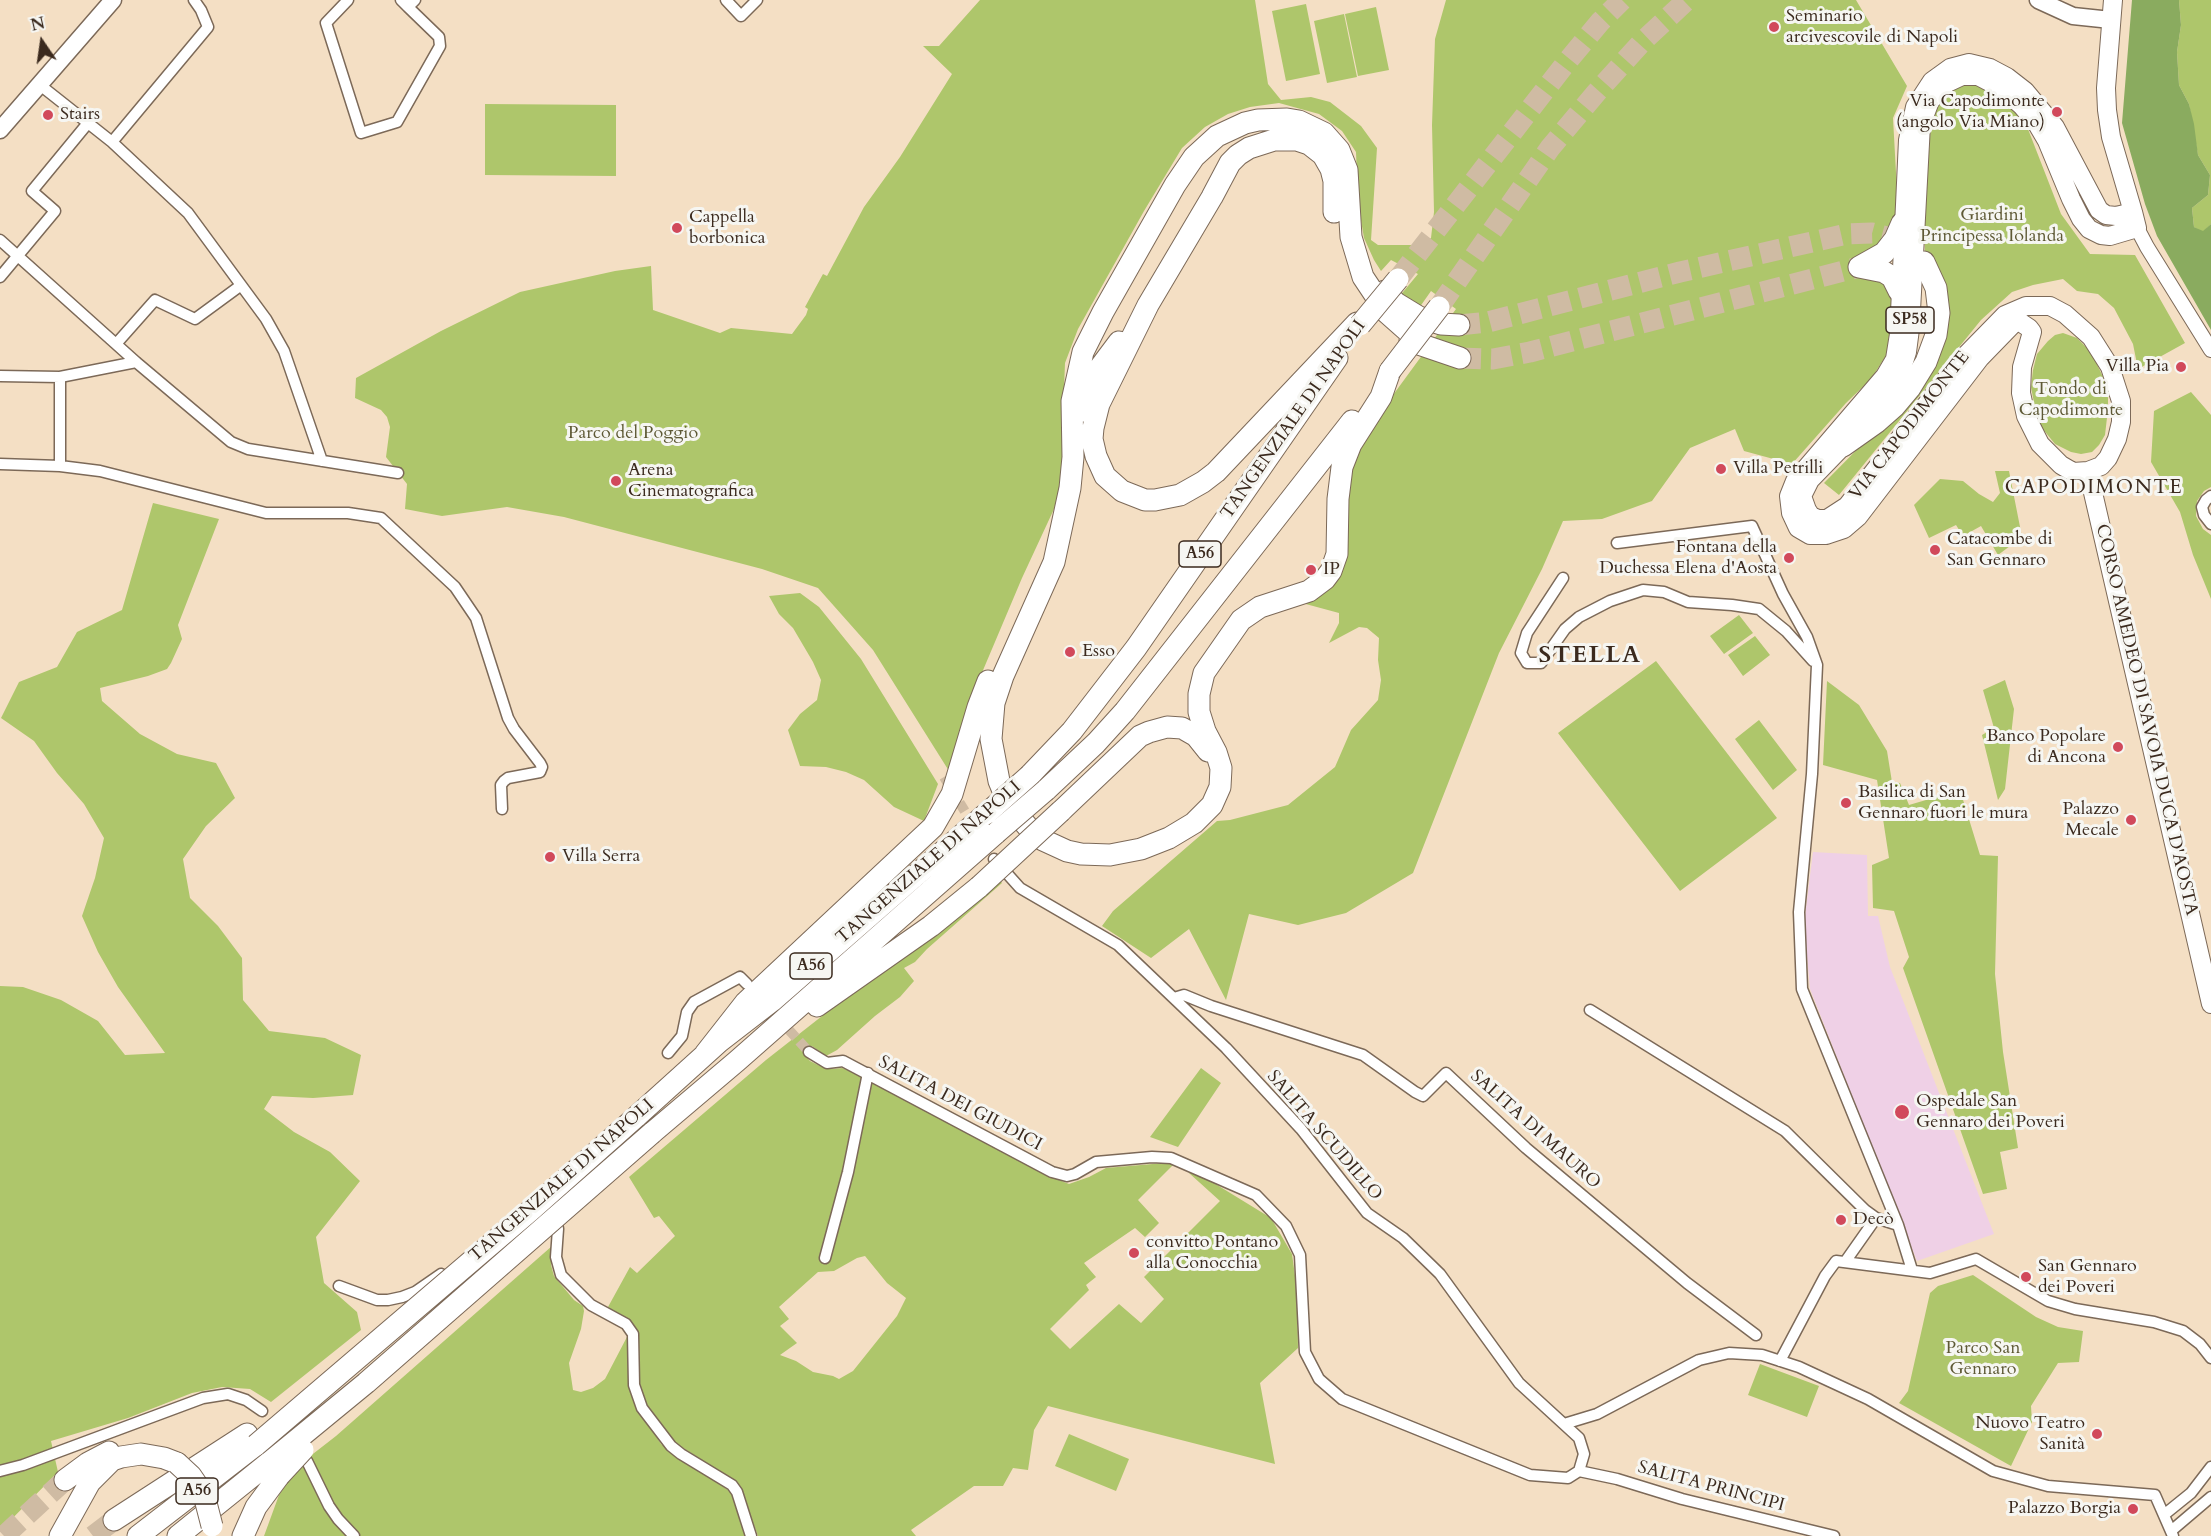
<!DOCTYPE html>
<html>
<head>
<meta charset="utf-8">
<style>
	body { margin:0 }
	#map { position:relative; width:2211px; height:1536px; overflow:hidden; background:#f4dfc4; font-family:Cardo,serif }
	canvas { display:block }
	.north { position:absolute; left:12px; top:12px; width:60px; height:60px; -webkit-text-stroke:4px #f6f6f2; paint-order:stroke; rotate:347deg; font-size:16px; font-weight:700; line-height:24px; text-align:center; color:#3b2a1e }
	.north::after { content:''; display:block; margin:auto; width:21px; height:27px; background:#3b2a1e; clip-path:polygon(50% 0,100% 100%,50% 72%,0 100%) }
</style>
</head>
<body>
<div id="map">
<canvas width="2211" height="1536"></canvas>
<div class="north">N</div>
</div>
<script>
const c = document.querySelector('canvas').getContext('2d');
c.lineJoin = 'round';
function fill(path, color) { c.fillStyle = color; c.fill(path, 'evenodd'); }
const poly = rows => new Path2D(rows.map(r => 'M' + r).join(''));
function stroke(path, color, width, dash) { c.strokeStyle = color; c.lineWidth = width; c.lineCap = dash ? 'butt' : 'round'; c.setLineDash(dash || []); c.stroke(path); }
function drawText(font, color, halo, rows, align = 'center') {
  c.font = font + ' Cardo,serif'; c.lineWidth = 6; c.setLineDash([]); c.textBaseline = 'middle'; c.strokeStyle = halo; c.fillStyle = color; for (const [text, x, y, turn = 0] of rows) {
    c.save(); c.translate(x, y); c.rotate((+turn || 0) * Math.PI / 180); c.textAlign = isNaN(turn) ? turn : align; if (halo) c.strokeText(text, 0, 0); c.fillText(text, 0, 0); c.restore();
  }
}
fill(poly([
	[1813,852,1867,855,1868,916,1878,916,1890,967,1994,1234,1917,1261,1810,989,1804,924]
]), '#efd0e6');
fill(poly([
	[980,0,1255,0,1268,84,1281,100,1311,97,1330,102,1361,126,1377,148,1371,240,1378,245,1415,245,1426,242,1431,238,1434,212,1432,125,1435,39,1446,0,1856,0,1907,86,1893,118,1897,191,1896,215,1886,239,1892,309,1887,354,1871,379,1846,403,1792,464,1744,451,1735,429,1690,448,1652,501,1602,519,1563,521,1542,569,1499,653,1413,873,1346,913,1298,925,1249,914,1226,1000,1189,929,1151,958,1102,926,1113,911,1217,821,1230,820,1288,805,1335,767,1351,730,1378,700,1381,680,1378,660,1379,638,1367,628,1359,627,1329,643,1339,623,1339,613,1302,603,1321,592,1352,451,1456,309,1431,291,1417,311,1398,298,1418,274,1391,260,1381,271,1374,260,1364,238,1358,203,1356,152,1342,131,1319,114,1279,103,1250,107,1228,114,1205,127,1182,148,1144,211,1078,329,1065,363,1063,416,1064,474,1054,509,1022,578,970,701,949,771,873,650,818,588,762,569,564,517,507,507,442,516,405,509,407,484,386,457,390,427,387,417,381,410,355,398,356,378,441,331,520,292,615,271,651,266,653,310,720,333,731,328,792,334,806,315,808,309,805,307,823,274,827,276,864,207,900,157,952,74,923,46,939,46],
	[2179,0,2211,0,2211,224,2203,232,2194,227,2192,208,2208,195,2210,175,2198,155,2189,104,2179,85,2177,52,2181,25],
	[1306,4,1320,74,1286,81,1272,11],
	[1376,7,1389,70,1358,76,1345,14],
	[1344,14,1357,77,1327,83,1314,21],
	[1966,84,1977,86,1990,92,2015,112,2026,124,2061,214,2090,254,2135,255,2185,343,2138,369,2133,344,2114,308,2098,294,2077,291,2063,279,2033,285,2012,292,1981,320,1839,495,1824,483,1891,415,1927,374,1944,292,1925,252,1924,219,1931,125,1935,111,1942,100,1954,88],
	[485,104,616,105,616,176,485,175],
	[2063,333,2077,338,2091,352,2104,379,2108,398,2108,409,2105,435,2099,445,2092,452,2081,454,2071,452,2055,444,2042,428,2036,413,2031,387,2033,370,2037,354,2048,341,2055,335],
	[2191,392,2211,415,2211,487,2204,491,2197,501,2196,516,2203,529,2211,535,2211,599,2193,555,2180,512,2151,462,2154,411],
	[1995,471,2009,471,2022,537,1998,555,1981,526,1963,536,1956,525,1929,538,1914,505,1940,479,1963,481,1979,494,1993,502,2000,493],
	[153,503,219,519,178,625,182,639,171,663,167,669,148,676,100,688,102,701,140,734,177,754,216,763,235,798,206,826,183,859,190,898,218,926,242,958,243,1000,269,1031,325,1038,361,1055,353,1095,313,1098,272,1096,264,1109,294,1132,330,1152,360,1181,316,1237,324,1283,357,1312,361,1330,271,1402,250,1389,222,1387,192,1393,128,1418,51,1441,58,1472,0,1531,0,986,23,987,61,1000,98,1021,125,1055,165,1053,118,987,98,952,82,916,95,878,104,838,84,804,57,773,34,741,1,718,19,682,57,667,77,632,122,610],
	[800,593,819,607,861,659,938,784,924,821,894,807,864,780,846,772,826,767,800,766,788,730,800,714,817,700,821,680,813,662,793,628,779,614,769,596],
	[1739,615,1753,633,1724,654,1710,636],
	[1755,636,1770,655,1743,676,1728,655],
	[1656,661,1777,818,1680,891,1558,733],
	[2005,680,2014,709,2005,789,1998,800,1982,735,1994,728,1983,690],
	[1827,681,1859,705,1887,751,1892,782,1900,783,1909,805,1960,790,1980,855,1998,856,1995,974,2003,1052,2018,1148,2000,1152,2007,1189,1983,1194,1903,968,1909,957,1894,911,1873,908,1872,865,1889,858,1877,780,1823,765],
	[1759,720,1797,770,1773,790,1735,739],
	[998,878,1002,883,927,949,915,962,904,968,914,981,900,997,875,1016,837,1050,826,1056,812,1046,804,1054,810,1061,822,1067,832,1069,842,1068,861,1075,862,1080,852,1135,860,1139,872,1082,1042,1173,1069,1184,1089,1177,1106,1168,1176,1162,1138,1200,1159,1223,1145,1237,1135,1228,1084,1263,1096,1277,1086,1285,1089,1290,1050,1329,1070,1349,1119,1304,1141,1323,1164,1299,1144,1277,1220,1201,1189,1173,1191,1169,1271,1218,1292,1254,1297,1290,1298,1348,1260,1383,1275,1464,1048,1406,1034,1430,1028,1470,1013,1468,1003,1486,974,1486,911,1530,916,1536,758,1536,741,1490,718,1470,680,1446,668,1436,648,1410,640,1392,639,1338,635,1326,608,1307,630,1267,637,1273,675,1236,659,1216,654,1218,629,1177,766,1060],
	[865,1256,887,1283,906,1298,897,1316,853,1371,839,1379,833,1376,813,1372,796,1361,780,1355,797,1343,780,1326,789,1319,779,1307,818,1272,834,1271,857,1258],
	[1201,1068,1221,1083,1178,1147,1150,1137],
	[552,1246,551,1265,554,1276,574,1300,583,1306,584,1311,581,1329,569,1363,573,1390,581,1392,593,1388,605,1379,628,1335,630,1337,636,1405,661,1444,734,1494,747,1536,264,1536,279,1495,300,1464,336,1436],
	[1973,1275,2036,1317,2058,1327,2083,1331,2079,1362,2058,1363,2031,1406,2032,1422,2011,1466,1899,1403,1908,1391,1930,1293,1938,1286],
	[1760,1364,1819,1386,1807,1417,1748,1395],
	[1069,1434,1129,1459,1116,1491,1055,1466]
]), '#aec66b');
fill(poly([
	[2132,0,2179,0,2181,25,2177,52,2179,85,2189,104,2194,124,2198,155,2210,175,2208,195,2192,208,2194,227,2203,231,2211,224,2211,330,2157,236,2145,204,2122,123]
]), '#8aab5f');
stroke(poly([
	[944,777,975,828],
	[779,1019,809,1052]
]), '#cfbba3', 10, [10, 5]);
stroke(poly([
	[1398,279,1566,63,1600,22,1622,0],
	[1439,307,1550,148,1596,93,1642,42,1687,0],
	[1459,325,1488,322,1680,272,1847,234,1872,233,1898,240,1909,247],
	[1460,358,1493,359,1530,352,1859,267],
	[4,1536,65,1480],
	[93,1536,114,1520]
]), '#cfbba3', 21, [21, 10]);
const minor = poly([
	[348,0,326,23,361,133,397,122,440,46,439,37,408,7],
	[401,0,408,7,415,0],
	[726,0,741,16,757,0],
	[40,85,112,142,188,213,266,319,284,351,322,461],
	[112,142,208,27,201,10,194,0],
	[0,240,136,362,231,442,248,449,398,473],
	[0,277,55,211,32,191,88,123],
	[116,344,155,300,195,319,240,286],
	[0,376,60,377,136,362],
	[0,464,60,466,100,471,266,513,348,513,381,518,455,587,476,618,508,718,514,729,540,763,542,767,540,772,508,778,504,781,501,785,502,809],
	[60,466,60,377],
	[2211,496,2206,500,2202,507,2204,515,2211,524],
	[1617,543,1752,526,1783,594,1807,637,1817,665,1812,774,1799,912,1802,989,1898,1225,1912,1270],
	[1563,578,1527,633,1521,653,1527,663,1541,663,1565,629,1579,617,1610,601,1643,590,1664,592,1688,602,1732,605,1759,609,1786,631,1813,661],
	[994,859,1020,888,1118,945,1226,1048,1301,1129,1367,1213,1403,1238,1440,1274,1519,1383,1579,1438,1584,1454,1579,1471],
	[1174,998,1184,995,1211,1006,1363,1055,1415,1092,1423,1096,1446,1073,1526,1148,1687,1283,1756,1335],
	[1590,1010,1785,1131,1865,1210,1876,1218,1898,1225],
	[809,1052,827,1063,843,1061,1052,1172,1067,1176,1075,1174,1096,1162,1152,1157,1171,1158,1256,1195,1286,1226,1300,1255,1305,1352,1319,1379,1342,1399,1530,1475,1568,1478,1579,1471],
	[668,1053,682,1036,687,1012,694,1002,740,977,747,984],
	[556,1217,558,1229,556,1257,561,1275,591,1305,626,1324,633,1334,634,1385,642,1408,671,1446,681,1454,732,1485,737,1492,751,1536],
	[825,1258,848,1172,868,1073],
	[1845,1262,1876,1218],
	[339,1286,377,1300,388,1300,402,1297,415,1292,441,1274],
	[1780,1361,1825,1276,1836,1261,1930,1273,1976,1259,2048,1301,2075,1309,2154,1322,2183,1331,2200,1344,2211,1358],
	[1564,1424,1597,1414,1699,1360,1729,1353,1762,1355,1799,1367,1868,1399,1993,1471,2048,1486,2155,1495,2173,1536],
	[307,1461,329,1506,338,1519,354,1536],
	[0,1471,23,1465,203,1398,228,1394,246,1400,262,1411],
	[1579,1471,1617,1479,1682,1499,1834,1536],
	[2165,1514,2191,1493,2211,1467],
	[2171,1531,2211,1497]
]);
const tertiary = poly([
	[2137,228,2147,247,2211,350]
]);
const secondary = poly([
	[2038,0,2073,16,2111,20],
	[0,130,113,0]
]);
const primary = poly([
	[2113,0,2106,88,2107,110,2111,137,2133,212,2137,228,2110,236,2101,235,2089,229,2081,219,2071,199,2047,141,2037,124,2022,106,2001,88,1978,76,1962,76,1947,83,1930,101,1921,125,1910,329,1907,352,1901,371,1890,390,1843,446,1810,480,1802,496,1807,510,1811,516,1818,519,1827,519,1847,506,1962,359,2005,315,2026,306,2050,306,2065,314,2091,337,2110,367,2121,401,2121,422,2117,439,2108,458,2101,466,2088,471,2073,472,2061,465,2040,444,2026,416,2021,393,2022,367,2032,332,2029,328,2020,322,2014,323,1980,358,1858,517,1844,529,1826,535,1810,535,1798,528,1791,513,1789,496,1795,481,1885,376,1895,359,1899,334,1908,140,1915,107,1932,81,1950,68,1969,63,1990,68,2007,77,2025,91,2055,127,2099,210,2106,215,2116,216,2133,212],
	[2088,471,2211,1004]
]);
const motorway = poly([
	[1334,212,1334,181,1331,169,1323,155,1309,144,1297,140,1274,140,1249,148,1238,155,1230,163,1212,197,1148,305,1099,404,1093,428,1092,439,1096,456,1105,476,1122,491,1145,500,1155,500,1180,495,1203,482,1216,472,1357,323],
	[1859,267,1884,253,1895,239,1902,223],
	[1859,267,1884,272,1892,277,1899,291],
	[1385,291,1396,303,1419,317,1441,324,1459,325],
	[1410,341,1460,358],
	[1390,371,1381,397,1351,444,1342,467,1338,499,1337,554,1331,571,1325,579,1309,591,1260,607,1241,620,1204,673,1199,694,1199,712,1205,731,1216,752,1221,768,1220,787,1212,805,1194,823,1169,838,1141,849,1110,855,1081,854,1067,851,1043,840,1033,833,1009,805,999,781,991,739,994,703,1003,676,1054,562,1070,488,1073,457,1072,401,1083,352,1103,312,1175,185,1194,157,1217,136,1245,123,1258,120,1287,119,1299,121,1324,133,1339,150,1347,170,1351,237,1363,277,1387,313,1422,344],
	[1082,411,1086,395,1095,374,1119,342],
	[1843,446,1877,422,1894,407,1910,388,1926,362,1936,335,1939,313,1936,288,1924,262],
	[1030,775,1072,731,1136,648,1337,358],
	[1046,790,1096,743,1125,711,1352,421],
	[1061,811,1140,736,1149,732,1167,727,1182,728,1196,736,1208,751],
	[817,1006,931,926,979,887],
	[705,1054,745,1003,933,827,952,794,978,707,988,681],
	[636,1117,719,1042,772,1001,986,814],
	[652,1133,737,1061,996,833],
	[65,1480,88,1463,109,1452],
	[114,1520,247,1434],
	[60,1536,90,1482,112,1460,121,1457,141,1454,164,1458,177,1463],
	[138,1536,256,1445],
	[178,1536,271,1461],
	[243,1536,256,1507,279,1476]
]);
stroke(minor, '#7c6958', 13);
stroke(tertiary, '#7c6958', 16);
stroke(secondary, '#7c6958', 19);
stroke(primary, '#7c6958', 20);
stroke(motorway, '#7c6958', 23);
stroke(minor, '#fff', 10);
stroke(tertiary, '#fff', 14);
stroke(secondary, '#fff', 16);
stroke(primary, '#fff', 18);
stroke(motorway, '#fff', 21);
const motorwayBridge = poly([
	[1360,325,1398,279],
	[1390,371,1439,307],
	[986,814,1030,775],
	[996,833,1046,790],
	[979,887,1061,811],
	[256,1445,530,1211,636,1117],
	[271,1461,366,1383,652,1133],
	[177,1463,191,1476,204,1495,212,1526],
	[279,1476,303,1450]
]);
stroke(motorwayBridge, '#7c6958', 23, []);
stroke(motorwayBridge, '#fff', 21);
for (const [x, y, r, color] of [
	[1774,27,6,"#d1495b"],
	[2057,112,6,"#d1495b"],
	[48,115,6,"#d1495b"],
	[677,228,6,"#d1495b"],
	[2181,367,6,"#d1495b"],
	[1721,469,6,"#d1495b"],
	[616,481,6,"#d1495b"],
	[1935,550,6,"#d1495b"],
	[1789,558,6,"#d1495b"],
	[1311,570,6,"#d1495b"],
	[1070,652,6,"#d1495b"],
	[2118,747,6,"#d1495b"],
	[1846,803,6,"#d1495b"],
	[2131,820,6,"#d1495b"],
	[550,857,6,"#d1495b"],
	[1902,1112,8,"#d1495b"],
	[1841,1220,6,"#d1495b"],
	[1134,1253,6,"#d1495b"],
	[2026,1277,6,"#d1495b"],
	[2097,1434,6,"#d1495b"],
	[2133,1509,6,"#d1495b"]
]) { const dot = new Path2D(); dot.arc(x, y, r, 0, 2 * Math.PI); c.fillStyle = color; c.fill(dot); stroke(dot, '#f6f6f2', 2); }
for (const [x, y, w] of [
	[1910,320,48],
	[1200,554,42],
	[811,966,42],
	[197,1491,42]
]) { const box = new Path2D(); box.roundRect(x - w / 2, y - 13, w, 26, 4.5); c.fillStyle = '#f6f6f2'; c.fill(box); stroke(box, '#3b2a1e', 1.5); }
drawText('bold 16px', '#3b2a1e', null, [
	["SP58",1910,320],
	["A56",1200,554],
	["A56",811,966],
	["A56",197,1491]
]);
drawText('18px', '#3b2a1e', '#f6f6f2', [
	["Seminario",1786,17],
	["arcivescovile di Napoli",1786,38],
	["Via Capodimonte",2045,102,"right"],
	["(angolo Via Miano)",2045,123,"right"],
	["Stairs",60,115],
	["Cappella",689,218],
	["borbonica",689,239],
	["Villa Pia",2169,367,"right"],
	["Villa Petrilli",1733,469],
	["Arena",628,471],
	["Cinematografica",628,492],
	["Catacombe di",1947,540],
	["San Gennaro",1947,561],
	["Fontana della",1777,548,"right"],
	["Duchessa Elena d'Aosta",1777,569,"right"],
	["IP",1323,570],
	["Esso",1082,652],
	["Banco Popolare",2106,737,"right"],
	["di Ancona",2106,758,"right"],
	["Basilica di San",1858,793],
	["Gennaro fuori le mura",1858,814],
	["Palazzo",2119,810,"right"],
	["Mecale",2119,831,"right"],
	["Villa Serra",562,857],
	["Ospedale San",1916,1102],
	["Gennaro dei Poveri",1916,1123],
	["Decò",1853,1220],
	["convitto Pontano",1146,1243],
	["alla Conocchia",1146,1264],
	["San Gennaro",2038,1267],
	["dei Poveri",2038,1288],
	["Nuovo Teatro",2085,1424,"right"],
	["Sanità",2085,1445,"right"],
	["Palazzo Borgia",2121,1509,"right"]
], 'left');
drawText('18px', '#5e5935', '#f6f6f2', [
	["Giardini",1992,216],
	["Principessa Iolanda",1992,237],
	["Tondo di",2071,390],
	["Capodimonte",2071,411],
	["Parco del Poggio",633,434],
	["Parco San",1983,1349],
	["Gennaro",1983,1370]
]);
drawText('18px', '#3b2a1e', '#f6f6f2', [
	["TANGENZIALE DI NAPOLI",1294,420,-55],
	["VIA CAPODIMONTE",1910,426,-52],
	["CORSO AMEDEO DI SAVOIA DUCA D'AOSTA",2146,720,77],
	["TANGENZIALE DI NAPOLI",929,863,-41],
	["SALITA DEI GIUDICI",960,1104,28],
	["SALITA DI MAURO",1535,1130,42],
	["SALITA SCUDILLO",1324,1136,49],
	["TANGENZIALE DI NAPOLI",562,1181,-41],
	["SALITA PRINCIPI",1711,1487,15]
]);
c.letterSpacing = '1.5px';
drawText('20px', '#3b2a1e', '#f6f6f2', [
	["CAPODIMONTE",2094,488]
]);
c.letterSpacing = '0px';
c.letterSpacing = '1.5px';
drawText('bold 24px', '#3b2a1e', '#f6f6f2', [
	["STELLA",1590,656]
]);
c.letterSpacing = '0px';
</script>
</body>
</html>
